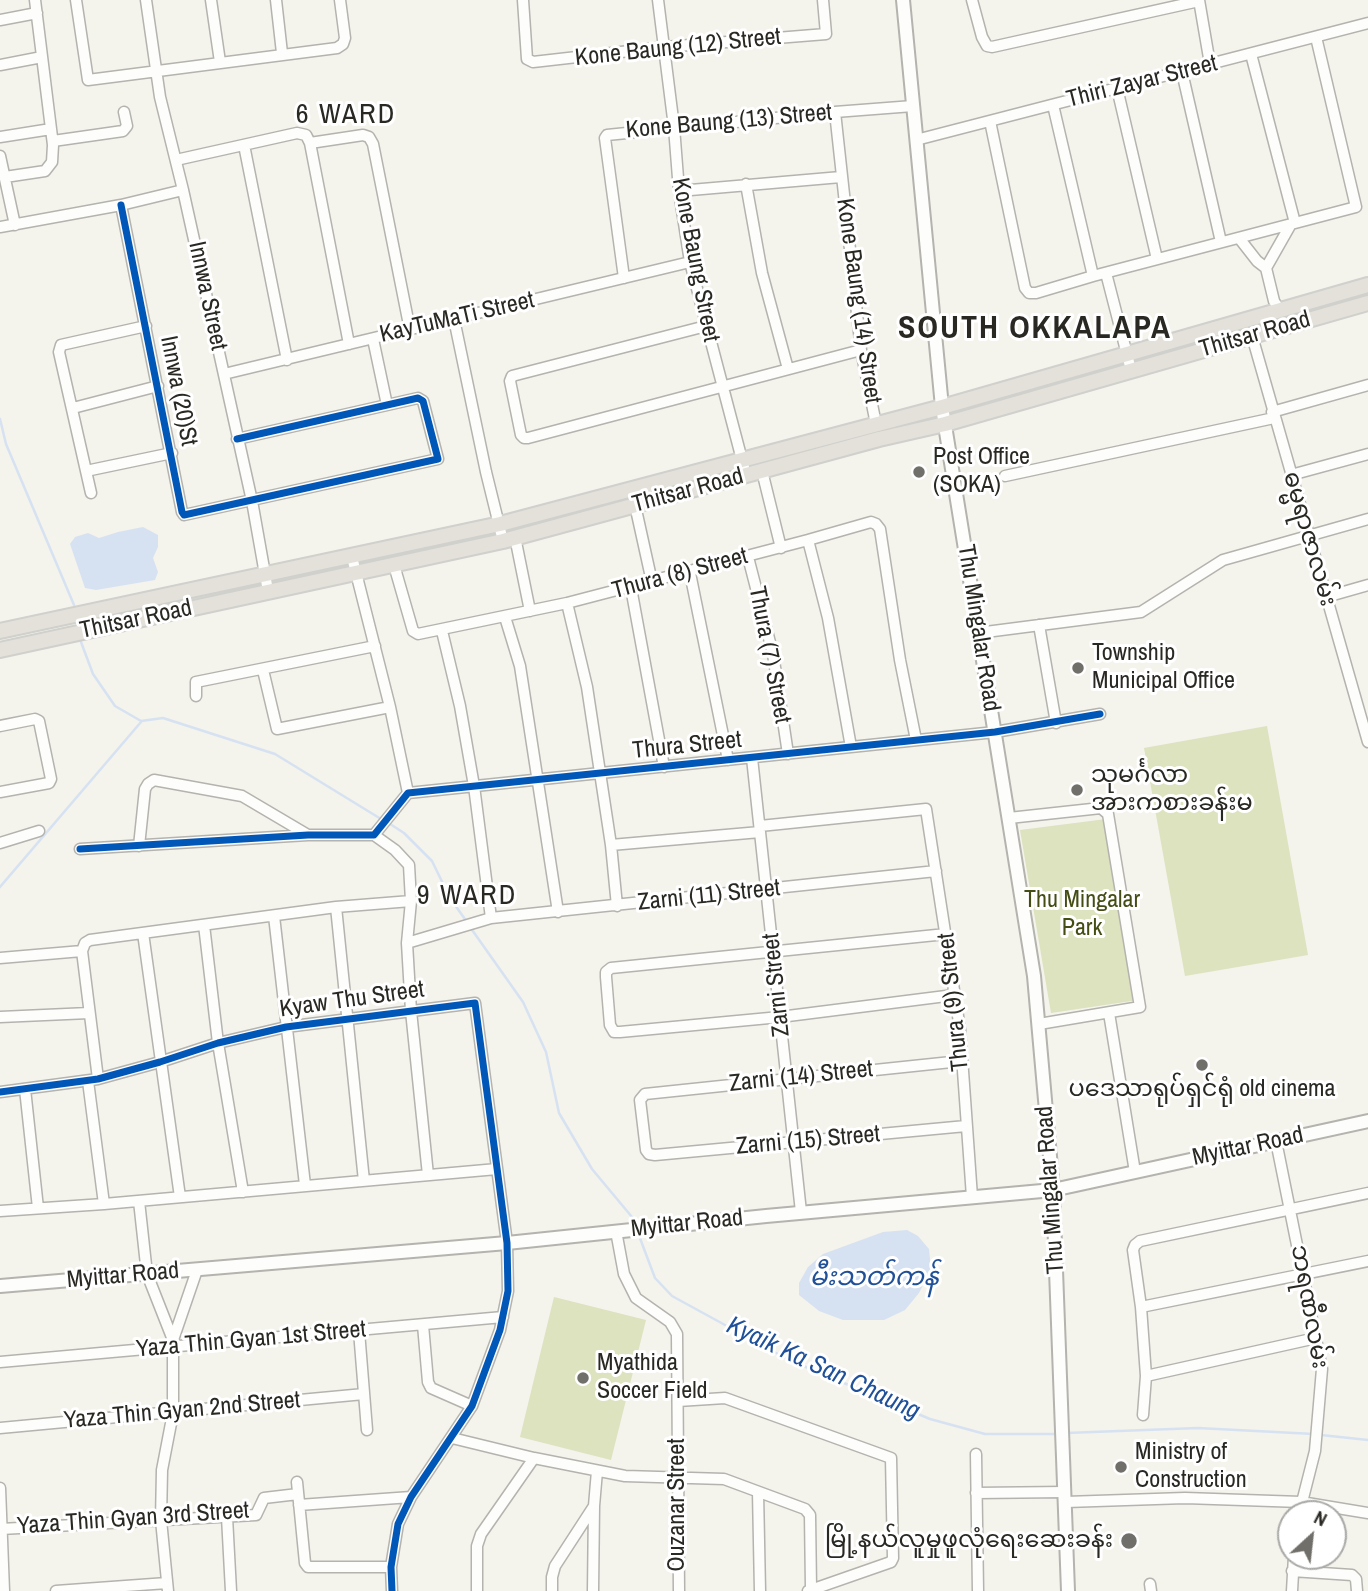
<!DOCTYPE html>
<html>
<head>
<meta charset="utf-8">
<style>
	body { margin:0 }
	#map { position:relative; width:1368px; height:1591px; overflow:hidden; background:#f4f3ec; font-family:"Archivo Narrow",sans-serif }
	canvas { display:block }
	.north { position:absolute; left:1277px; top:1500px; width:70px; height:70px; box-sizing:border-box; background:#fff; border:2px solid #a9a9a7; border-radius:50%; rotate:27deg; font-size:19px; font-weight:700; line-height:28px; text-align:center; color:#292823 }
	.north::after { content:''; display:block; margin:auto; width:24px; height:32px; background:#706f69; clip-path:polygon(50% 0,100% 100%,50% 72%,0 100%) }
</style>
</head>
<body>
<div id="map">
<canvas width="1368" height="1591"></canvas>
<div class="north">N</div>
</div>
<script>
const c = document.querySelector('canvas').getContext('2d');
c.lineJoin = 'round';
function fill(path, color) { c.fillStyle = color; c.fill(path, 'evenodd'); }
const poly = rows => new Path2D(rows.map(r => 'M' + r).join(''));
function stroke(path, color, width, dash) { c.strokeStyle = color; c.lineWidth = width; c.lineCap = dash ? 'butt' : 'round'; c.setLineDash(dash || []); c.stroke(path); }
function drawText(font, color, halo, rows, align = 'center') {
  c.font = font + ' "Archivo Narrow","Noto Sans Myanmar",sans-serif'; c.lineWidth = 6; c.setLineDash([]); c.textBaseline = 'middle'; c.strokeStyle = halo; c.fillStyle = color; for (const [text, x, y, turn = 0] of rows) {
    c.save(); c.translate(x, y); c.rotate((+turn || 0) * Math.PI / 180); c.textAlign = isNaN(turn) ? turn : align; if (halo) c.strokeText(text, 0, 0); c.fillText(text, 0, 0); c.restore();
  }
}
fill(poly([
	[1267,726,1308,955,1185,976,1144,748],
	[1114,818,1145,999,1051,1013,1020,830],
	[554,1297,646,1320,611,1460,520,1437]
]), '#dde2bf');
fill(poly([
	[143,527,158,535,158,547,153,558,158,572,155,580,96,590,85,588,70,544,75,537,88,533,99,538,118,532],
	[907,1230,918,1236,929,1249,931,1270,919,1293,905,1310,884,1320,843,1320,819,1311,799,1295,799,1283,808,1267,823,1254,883,1232]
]), '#d6e2f2');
stroke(poly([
	[0,419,6,444,74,605],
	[81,642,93,674,115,706,141,721,163,718,275,754,381,819],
	[387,822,404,833,432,861,450,898,467,922],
	[0,887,141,722],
	[470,927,523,1002,546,1052,559,1113,592,1169,632,1217,636,1227],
	[638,1233,655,1278,672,1296,789,1360,930,1419,985,1434,1059,1434],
	[1066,1433,1198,1428,1314,1434],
	[1321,1435,1368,1440]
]), '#d6e2f2', 2.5);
const minor = poly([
	[76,0,88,80,337,48,343,44,345,38,340,0],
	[146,0,160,97,183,190,252,501,268,591],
	[211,0,220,62],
	[276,0,282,53],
	[523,0,527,59,533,62,665,47,826,34,823,0],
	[658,0,674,127,679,191,690,262,746,475],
	[972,0,982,37,987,46,992,47,1199,1],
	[1199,0,1210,64],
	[0,20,37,13],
	[1251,54,1295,223],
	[0,65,42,57],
	[1182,72,1221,242],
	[1117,88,1157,259],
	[1053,105,1093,276],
	[835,112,861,350,876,424],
	[990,121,1025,288,1029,293,1036,293,1093,276,1356,207,1316,37],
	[0,137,51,129],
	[916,140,1368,23],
	[53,141,123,131,127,126,124,112],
	[310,143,349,344],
	[244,145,287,360],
	[0,156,15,225],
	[176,160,297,133,306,135,310,143,363,135,369,137,373,144,410,330],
	[5,177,45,171,52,162,53,145,35,0],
	[746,184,762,273,788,369],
	[679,191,841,177],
	[121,205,182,512,184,515,438,459,423,401,418,398,237,439],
	[0,227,121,205,183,190],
	[1239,238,1257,261,1266,268],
	[1106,273,1131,370],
	[624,278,605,138,607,135,835,112,913,106],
	[1280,311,1274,301,1266,268,1291,224],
	[454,319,486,472,503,541],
	[706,326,512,376,510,381,521,435,524,438,528,438,861,350],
	[1252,336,1368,742],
	[373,339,387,405],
	[224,374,690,262],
	[73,408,158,386],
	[1272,412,1368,385],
	[86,471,172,453],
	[762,471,781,548],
	[1291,475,1368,454],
	[1005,476,1274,418],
	[91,493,59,352,61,345,146,326],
	[635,505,652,582],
	[515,537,530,611],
	[808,540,871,522,876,524,880,529,900,660,916,740],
	[352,557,390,707,408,793],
	[748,557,773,654,788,754],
	[394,565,413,631,418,634,567,603,808,540,828,618,851,747],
	[690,573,728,760],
	[631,588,664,767],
	[1326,597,1368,585],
	[567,603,587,687,611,845,617,906],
	[505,617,520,666,558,912],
	[1039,625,1056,723],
	[442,631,460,706,474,786,491,918],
	[978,633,1141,612,1223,560,1368,519],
	[263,670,277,729,390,707],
	[196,696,196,682,375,646],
	[0,726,35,719,39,721,51,779,49,783,0,792],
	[752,758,801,1212],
	[1009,818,1101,808,1108,814,1140,1007,1039,1024],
	[760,826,926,809,960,1029,972,1197],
	[374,835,395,850,409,865,411,901,407,943,411,1011,428,1175],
	[0,843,39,831],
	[611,845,760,832],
	[139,846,145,789,148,784,154,780,242,796,308,835],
	[80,849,308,835,374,835,408,793,995,732,1100,714],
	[336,907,364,1181],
	[274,916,305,1185],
	[204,925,218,1043,243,1192],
	[143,933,180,1197],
	[946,934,611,968,606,972,606,977,610,1025,614,1032,620,1032,780,1017,954,995],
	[407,943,491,918,936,871],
	[82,951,85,943,90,940,336,907,411,901],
	[82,951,98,1079],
	[0,958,82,951],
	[1109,1013,1135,1172],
	[0,1017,89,1013],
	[961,1061,645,1094,640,1100,646,1150,649,1154,655,1155,966,1126],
	[88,1081,104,1204],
	[25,1089,38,1208],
	[0,1092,98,1079,160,1062,218,1043,286,1027,475,1003,507,1243,508,1291,500,1330,472,1406,411,1497,398,1524,391,1567,392,1591],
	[1276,1141,1322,1369,1315,1451,1299,1514],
	[139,1201,147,1274,173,1340],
	[0,1211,104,1204,497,1169],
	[616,1231,624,1274,636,1298,670,1322,677,1334,679,1591],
	[1141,1307,1368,1261],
	[423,1325,428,1382,431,1388,472,1406],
	[359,1331,367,1430],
	[0,1362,503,1317],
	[1146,1376,1316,1338],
	[678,1401,725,1398,891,1458,893,1558,891,1562,808,1591],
	[1143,1415,1146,1376,1141,1307,1133,1250,1135,1245,1140,1241,1368,1193],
	[0,1428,364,1394],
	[452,1438,534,1458,625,1476,724,1479,805,1509,810,1515,811,1588],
	[976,1454,978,1591],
	[297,1482,305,1563,308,1567,391,1567],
	[0,1488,4,1591],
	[758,1492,760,1591],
	[976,1493,1065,1492],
	[1066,1502,1185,1498,1301,1502,1368,1513],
	[299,1505,411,1497],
	[227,1517,231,1591],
	[1,1529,256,1515,264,1498,298,1494],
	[1292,1571,1352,1575,1356,1579,1357,1591],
	[1150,1584,1151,1591],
	[56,1591,167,1583],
	[168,1591,161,1520,162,1470,173,1413,173,1340,197,1270],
	[477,1591,477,1546,481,1534,534,1458],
	[552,1591,552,1577,555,1566,594,1506],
	[593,1591,594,1506,597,1471],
	[1292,1591,1294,1556]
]);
const secondary = poly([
	[903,0,942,407,1034,976,1053,1190,1068,1591],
	[0,1286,507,1243,766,1216,1053,1190,1368,1121]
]);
const primary = poly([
	[0,631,500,524,942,407,1368,285],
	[0,650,503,541,879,439,945,424,1368,303]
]);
stroke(minor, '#b4b3ae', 13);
stroke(secondary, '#b4b3ae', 16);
stroke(primary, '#d0d0cc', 18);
stroke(minor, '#fdfdfc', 10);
stroke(secondary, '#fdfdfc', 12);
stroke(primary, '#e4e1da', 14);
stroke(poly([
	[121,205,182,512,184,515,438,459,423,401,418,398,237,439],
	[80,849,308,835,374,835,408,793,995,732,1100,714],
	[0,1092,98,1079,160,1062,218,1043,286,1027,475,1003,507,1243,508,1291,500,1330,472,1406,411,1497,398,1524,391,1567,392,1591]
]), '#0057b8', 7);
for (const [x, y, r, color] of [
	[919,472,7,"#706f69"],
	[1078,668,7,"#706f69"],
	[1077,790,7,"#706f69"],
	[1202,1065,7,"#706f69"],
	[583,1378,7,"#706f69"],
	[1121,1467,7,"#706f69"],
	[1129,1541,9,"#706f69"]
]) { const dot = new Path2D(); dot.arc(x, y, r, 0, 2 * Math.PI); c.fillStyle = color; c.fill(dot); stroke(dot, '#fff', 2.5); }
drawText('24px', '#292823', '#fff', [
	["Kone Baung (12) Street",678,48,-6],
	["Thiri Zayar Street",1142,82,-14],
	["Kone Baung (13) Street",729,122,-5],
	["Kone Baung Street",695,260,79],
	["Innwa Street",207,296,78],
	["Kone Baung (14) Street",858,301,82],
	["KayTuMaTi Street",457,318,-13],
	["Thitsar Road",1255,335,-16],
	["Innwa (20)St",178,391,79],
	["Thitsar Road",688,491,-15],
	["ဓမ္မရာဇာလမ်း",1309,539,74],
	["Thura (8) Street",680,574,-15],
	["Thitsar Road",136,620,-12],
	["Thu Mingalar Road",978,628,81],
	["Thura (7) Street",769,655,79],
	["Thura Street",687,746,-6],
	["Zarni (11) Street",709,896,-6],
	["Zarni Street",777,985,-96],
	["Kyaw Thu Street",352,1000,-8],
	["Thura (9) Street",954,1002,-96],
	["Zarni (14) Street",801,1077,-6],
	["Zarni (15) Street",808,1141,-5],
	["Myittar Road",1248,1147,-12],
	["Thu Mingalar Road",1051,1190,-94],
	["Myittar Road",687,1224,-6],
	["Myittar Road",123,1276,-5],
	["ဘရဏီလမ်း",1309,1307,80],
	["Yaza Thin Gyan 1st Street",251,1340,-5],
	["Yaza Thin Gyan 2nd Street",182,1411,-5],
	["Ouzanar Street",678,1505,-90],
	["Yaza Thin Gyan 3rd Street",133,1519,-4]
]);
drawText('24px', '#292823', '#fff', [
	["Post Office",933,458],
	["(SOKA)",933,486],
	["Township",1092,654],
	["Municipal Office",1092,682],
	["သုမင်္ဂလာ",1091,776],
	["အားကစားခန်းမ",1091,804],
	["ပဒေသာရုပ်ရှင်ရုံ old cinema",1202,1090,"center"],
	["Myathida",597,1364],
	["Soccer Field",597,1392],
	["Ministry of",1135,1453],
	["Construction",1135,1481],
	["မြို့နယ်လူမှုဖူလုံရေးဆေးခန်း",1113,1541,"right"]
], 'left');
drawText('24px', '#454c14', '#fff', [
	["Thu Mingalar",1082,901],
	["Park",1082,929]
]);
drawText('italic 26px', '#1f5098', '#fff', [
	["မီးသတ်ကန်",874,1278],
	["Kyaik Ka San Chaung",823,1369,25]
]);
c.letterSpacing = '2px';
drawText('28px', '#292823', '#fff', [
	["6 WARD",346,115],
	["9 WARD",467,896]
]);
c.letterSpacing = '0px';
c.letterSpacing = '2px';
drawText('bold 32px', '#292823', '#fff', [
	["SOUTH OKKALAPA",1035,329]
]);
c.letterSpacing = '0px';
</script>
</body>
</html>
